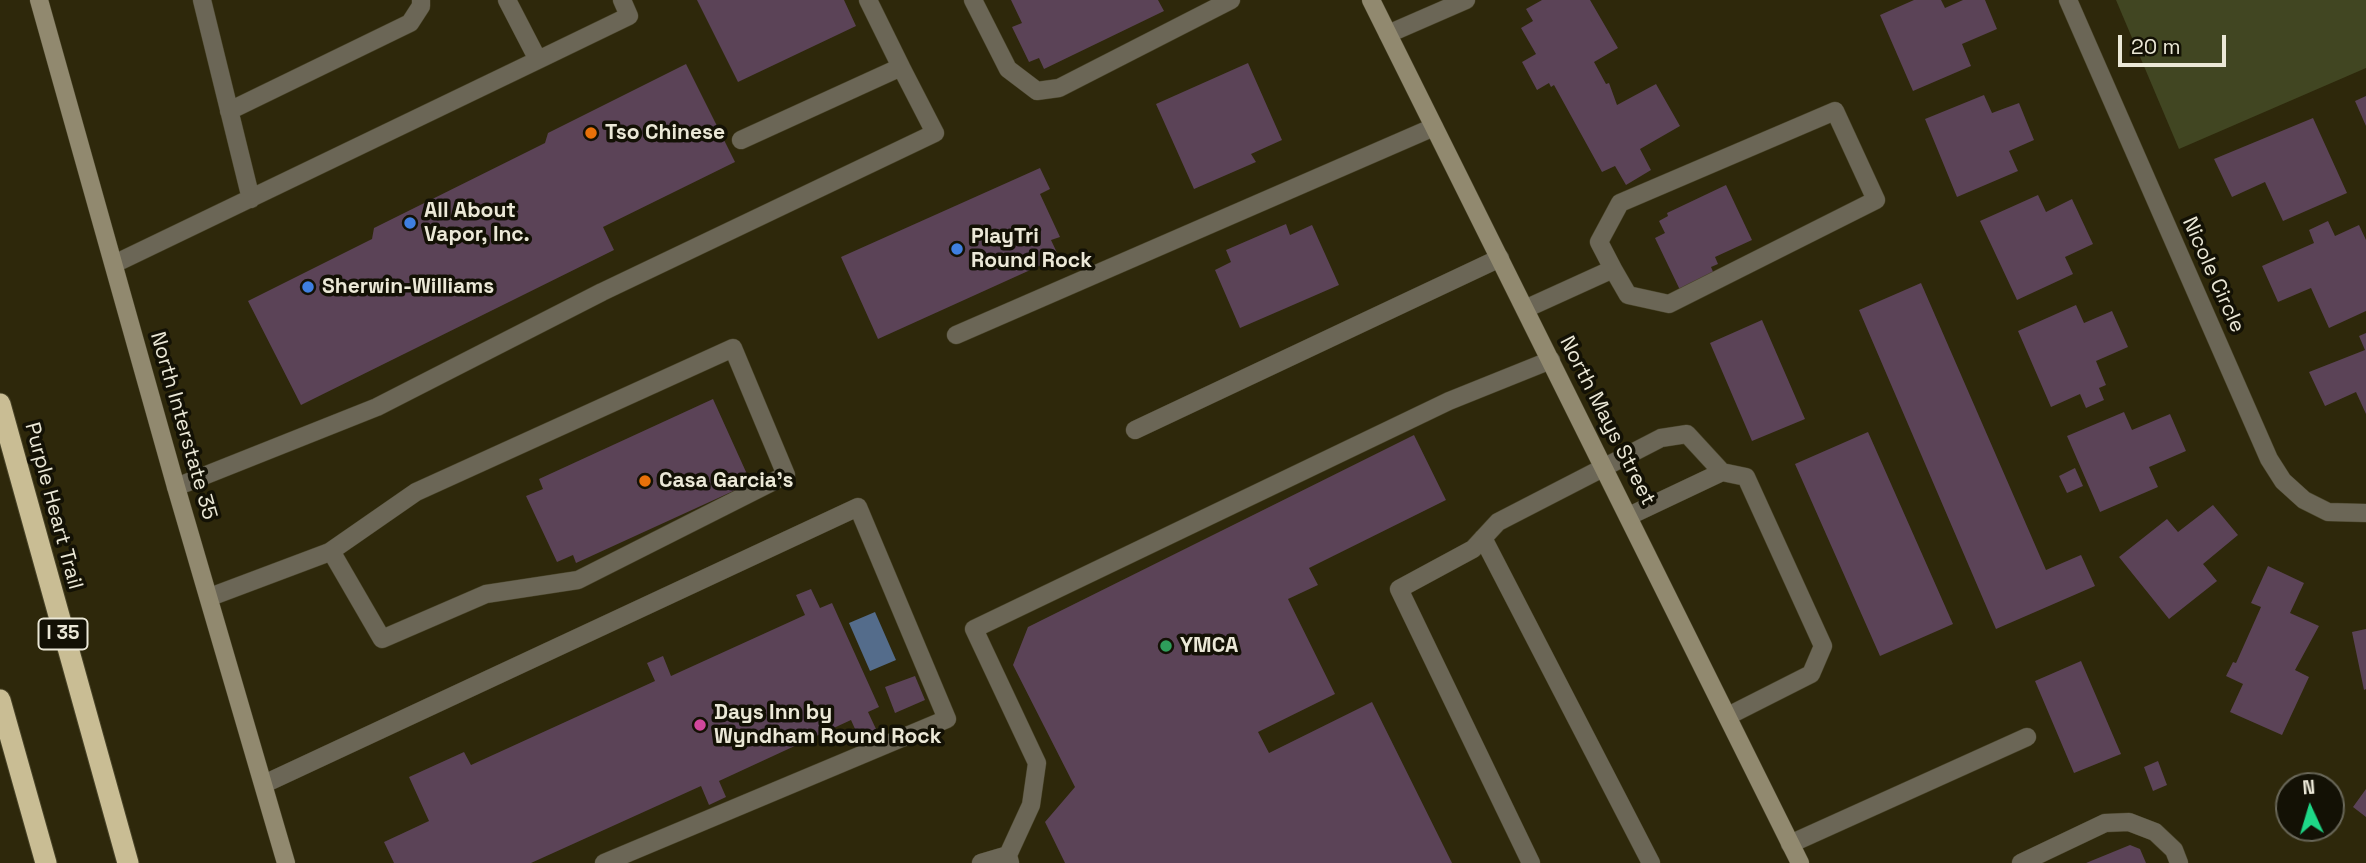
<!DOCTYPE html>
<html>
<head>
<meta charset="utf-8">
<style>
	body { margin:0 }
	#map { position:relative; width:2366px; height:863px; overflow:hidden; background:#2e280b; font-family:"Space Grotesk",sans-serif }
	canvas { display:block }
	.north { position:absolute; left:2275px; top:772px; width:70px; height:70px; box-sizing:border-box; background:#131105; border:2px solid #696759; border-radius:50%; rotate:356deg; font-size:19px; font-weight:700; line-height:28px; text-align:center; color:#ebe8d7 }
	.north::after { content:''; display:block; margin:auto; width:24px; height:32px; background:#1ed888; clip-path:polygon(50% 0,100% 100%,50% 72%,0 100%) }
	.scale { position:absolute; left:2118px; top:35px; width:108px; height:32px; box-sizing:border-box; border:4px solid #ebe8d7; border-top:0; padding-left:9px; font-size:21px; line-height:24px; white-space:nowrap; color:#ebe8d7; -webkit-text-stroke:5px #131105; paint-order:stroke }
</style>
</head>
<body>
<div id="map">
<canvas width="2366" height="863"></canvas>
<div class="north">N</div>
<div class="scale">20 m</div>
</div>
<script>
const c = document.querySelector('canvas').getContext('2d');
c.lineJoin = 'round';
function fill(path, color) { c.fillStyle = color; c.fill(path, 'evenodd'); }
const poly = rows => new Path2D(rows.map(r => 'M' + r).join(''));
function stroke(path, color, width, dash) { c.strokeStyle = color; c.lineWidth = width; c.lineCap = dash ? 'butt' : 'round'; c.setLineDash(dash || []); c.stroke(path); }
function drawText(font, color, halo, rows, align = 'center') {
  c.font = font + ' "Space Grotesk",sans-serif'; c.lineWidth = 7; c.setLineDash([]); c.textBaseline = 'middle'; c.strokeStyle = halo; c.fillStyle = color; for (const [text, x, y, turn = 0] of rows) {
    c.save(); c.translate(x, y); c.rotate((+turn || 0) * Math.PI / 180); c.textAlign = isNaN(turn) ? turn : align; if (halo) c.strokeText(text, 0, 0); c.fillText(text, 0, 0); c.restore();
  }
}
fill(poly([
	[2116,0,2366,0,2366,68,2179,149]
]), '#414622');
fill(poly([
	[875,612,896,660,870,671,849,623]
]), '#546c8b');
fill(poly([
	[697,0,844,0,856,26,738,82],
	[1011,0,1158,0,1164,11,1044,69,1039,58,1029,62,1012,27,1022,23],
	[1542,0,1590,0,1618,48,1594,62,1606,84,1609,83,1617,105,1656,84,1680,126,1640,149,1651,170,1626,185,1615,166,1602,172,1554,85,1551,87,1549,83,1537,90,1522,62,1536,54,1521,28,1533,21,1526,9],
	[1914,0,1941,0,1945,8,1963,0,1985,0,1997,29,1962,44,1971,66,1913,91,1880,15],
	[1248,63,1282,140,1251,154,1256,162,1194,189,1156,104],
	[686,64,735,162,603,227,614,250,301,405,248,301,372,239,374,228,545,143,548,133],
	[1984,95,1992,113,2019,103,2034,140,2009,151,2018,171,1957,197,1925,119],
	[2366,96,2366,126,2355,101],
	[2313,118,2347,193,2283,221,2265,182,2232,197,2214,159],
	[1040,168,1050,189,1040,194,1060,237,1051,240,1059,257,878,339,841,257],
	[1726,185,1752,240,1715,257,1718,264,1711,267,1714,274,1680,290,1655,238,1665,233,1659,221,1668,216,1667,213],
	[2038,195,2046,212,2072,199,2093,244,2065,257,2073,274,2017,300,1980,221],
	[2328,221,2335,236,2359,225,2366,240,2366,311,2329,328,2311,288,2278,302,2262,266,2314,243,2309,230],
	[1286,224,1290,235,1312,225,1339,285,1240,328,1215,270,1231,262,1226,250],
	[1921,283,2046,570,2081,555,2095,586,1996,629,1859,310],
	[2076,305,2084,323,2112,311,2128,347,2096,361,2106,385,2099,388,2104,400,2086,408,2080,394,2051,407,2018,331],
	[1762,320,1805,419,1752,441,1710,343],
	[2366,333,2366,414,2356,392,2325,406,2309,372,2365,350,2359,336],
	[713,399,751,483,576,563,573,555,557,562,526,496,543,489,539,479],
	[2124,412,2132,430,2170,414,2186,451,2149,467,2158,487,2100,512,2067,436],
	[1868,432,1953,624,1880,656,1795,464],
	[1414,435,1446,500,1309,568,1318,585,1288,599,1335,694,1258,732,1269,753,1372,702,1452,863,1065,863,1045,822,1075,787,1013,665,1028,627],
	[2075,468,2083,486,2067,493,2059,476],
	[2213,505,2238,535,2203,564,2217,581,2169,619,2119,557,2167,519,2178,532],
	[2268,566,2304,583,2290,613,2319,626,2295,670,2309,677,2282,735,2230,712,2243,684,2226,676,2233,662,2236,663,2261,607,2251,603],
	[811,589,820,608,832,603,879,707,868,712,876,729,859,738,851,720,719,781,726,797,709,805,701,786,531,863,394,863,384,842,429,821,409,777,464,752,471,765,655,681,647,663,663,656,671,676,805,615,796,595],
	[2366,629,2366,689,2364,690,2352,632],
	[2081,661,2121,754,2074,773,2035,681],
	[915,676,925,700,895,713,885,687],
	[2158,761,2167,785,2153,791,2144,767],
	[2366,789,2366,817,2353,807],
	[2130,845,2140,849,2146,863,2086,863]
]), '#5b4357');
const lane = poly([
	[202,0,251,199],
	[973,0,1008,69,1037,91,1059,88,1231,0],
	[538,60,629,16,622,0],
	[229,111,410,23,421,6,421,0],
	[741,140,901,67,868,0],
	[114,264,538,60,507,0],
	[1525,309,1613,269,1599,242,1620,203,1835,111,1876,200,1669,304,1628,295,1613,269],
	[956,335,1434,127],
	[1135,430,1500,258],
	[176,487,377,407,602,292,935,133,901,67],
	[1629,516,1722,472,1746,477,1823,646,1811,674,1728,716],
	[1483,538,1651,863],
	[210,597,327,553,331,551,416,492,733,348,786,475,578,580,486,594,382,639,331,551],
	[264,784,858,507,947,719,604,863],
	[1790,844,2027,737],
	[1008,855,1031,805,1037,763,974,629,1449,401,1551,360],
	[981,863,1008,855,1010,863],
	[1531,863,1399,589,1473,549,1498,522,1661,438,1687,434,1722,472],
	[2021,863,2105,823,2129,822,2155,832,2174,850,2179,863]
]);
const street = poly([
	[2068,0,2269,459,2283,481,2304,500,2328,512,2366,513],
	[1388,34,1466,0]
]);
const secondary = poly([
	[39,0,176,487,286,863],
	[1371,0,1800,863]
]);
const highway = poly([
	[0,404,128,863],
	[0,700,46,863]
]);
stroke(lane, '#484328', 19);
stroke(street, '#484328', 19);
stroke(secondary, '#484328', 19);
stroke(highway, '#484328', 23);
stroke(lane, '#6b6656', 18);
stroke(street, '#6b6656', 18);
stroke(secondary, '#91896f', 18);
stroke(highway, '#c9bd94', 21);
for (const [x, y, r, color] of [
	[591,133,7,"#e8710a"],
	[410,223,7,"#3f7fe0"],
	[957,249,7,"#3f7fe0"],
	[308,287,7,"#3f7fe0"],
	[645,481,7,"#e8710a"],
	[1166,646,7,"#2e9e5b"],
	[700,725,7,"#d1479c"]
]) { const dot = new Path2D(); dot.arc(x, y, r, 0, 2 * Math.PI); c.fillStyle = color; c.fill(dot); stroke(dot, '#131105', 2.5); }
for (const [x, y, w] of [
	[63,634,49]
]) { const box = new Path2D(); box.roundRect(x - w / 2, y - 15.5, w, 31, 5); c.fillStyle = '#131105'; c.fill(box); stroke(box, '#ebe8d7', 2); }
drawText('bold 19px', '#ebe8d7', null, [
	["I 35",63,634]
]);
drawText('bold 21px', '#ebe8d7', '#131105', [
	["Tso Chinese",605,133],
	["All About",424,211],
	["Vapor, Inc.",424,235],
	["PlayTri",971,237],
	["Round Rock",971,261],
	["Sherwin-Williams",322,287],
	["Casa Garcia's",659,481],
	["YMCA",1180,646],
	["Days Inn by",714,713],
	["Wyndham Round Rock",714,737]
], 'left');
drawText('21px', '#ebe8d7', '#131105', [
	["Nicole Circle",2213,275,66],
	["North Mays Street",1607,421,63],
	["North Interstate 35",183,426,74],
	["Purple Heart Trail",53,506,75]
]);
</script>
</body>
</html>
